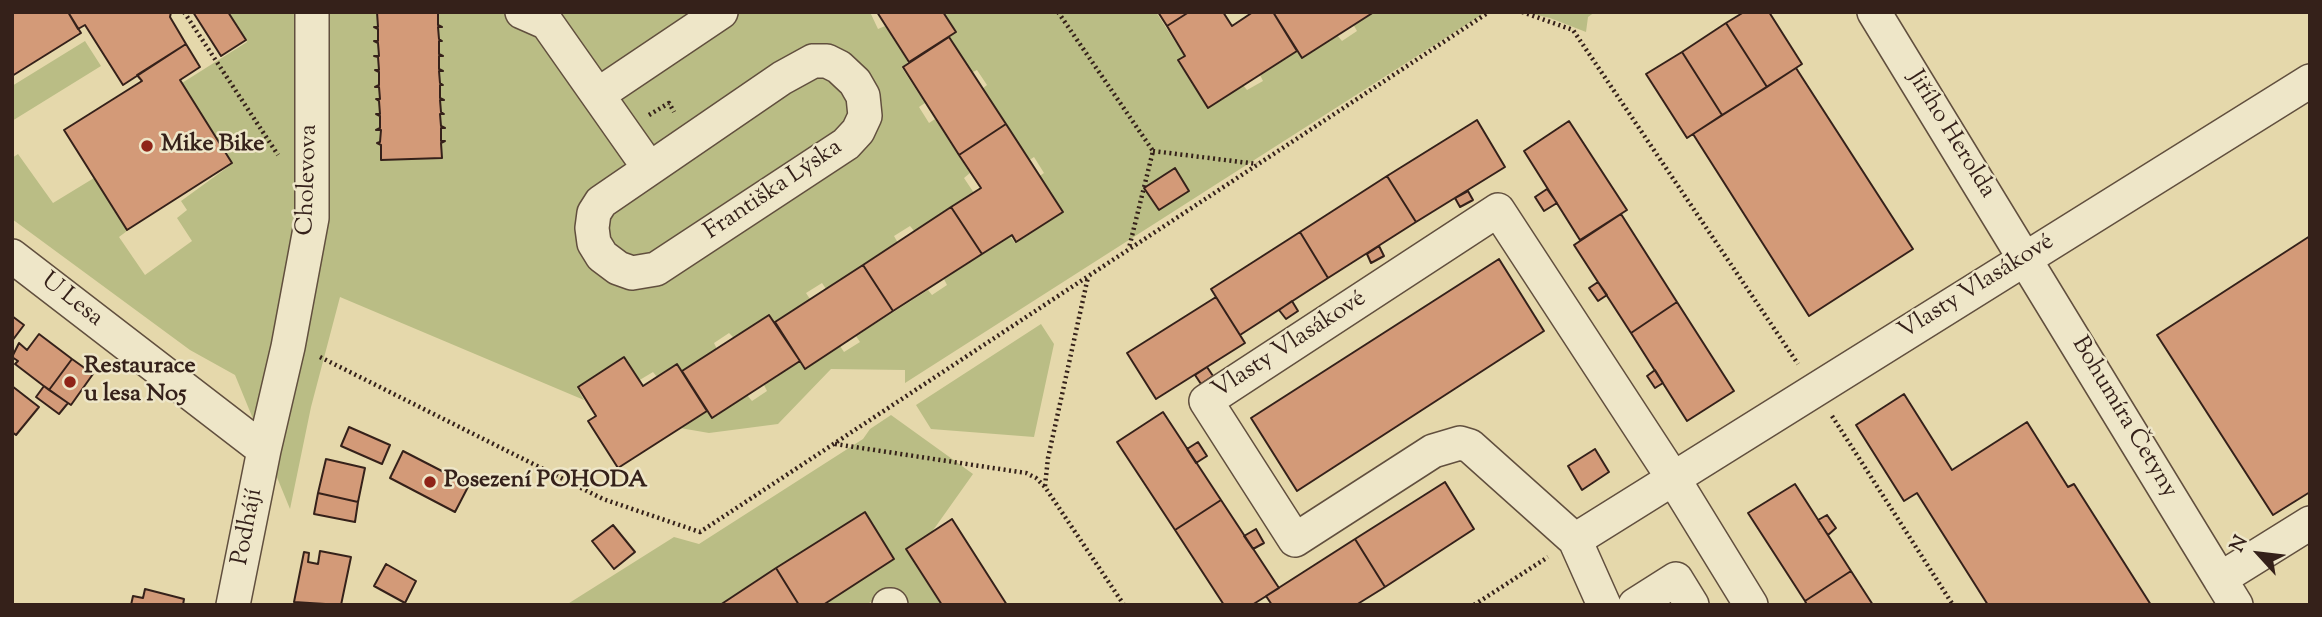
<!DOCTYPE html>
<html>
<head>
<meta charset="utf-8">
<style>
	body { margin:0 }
	#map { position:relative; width:2322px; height:617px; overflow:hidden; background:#e5d8ab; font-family:"Sorts Mill Goudy",serif }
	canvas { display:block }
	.frame { position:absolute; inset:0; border:14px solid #35211a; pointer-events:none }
	.north { position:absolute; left:2224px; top:519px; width:70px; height:70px; -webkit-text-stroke:5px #eee6c8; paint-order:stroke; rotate:297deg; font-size:19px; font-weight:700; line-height:28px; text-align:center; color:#35211a }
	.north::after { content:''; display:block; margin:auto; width:24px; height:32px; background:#35211a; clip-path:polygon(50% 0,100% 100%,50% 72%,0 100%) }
</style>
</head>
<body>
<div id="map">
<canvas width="2322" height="617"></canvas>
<div class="frame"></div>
<div class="north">N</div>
</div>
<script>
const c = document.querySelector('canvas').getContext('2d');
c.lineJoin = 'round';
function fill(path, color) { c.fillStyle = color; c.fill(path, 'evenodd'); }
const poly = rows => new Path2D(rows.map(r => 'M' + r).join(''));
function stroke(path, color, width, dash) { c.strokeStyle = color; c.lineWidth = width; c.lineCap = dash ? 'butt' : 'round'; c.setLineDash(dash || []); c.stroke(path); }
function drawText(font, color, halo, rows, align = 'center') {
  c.font = font + ' "Sorts Mill Goudy",serif'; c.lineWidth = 5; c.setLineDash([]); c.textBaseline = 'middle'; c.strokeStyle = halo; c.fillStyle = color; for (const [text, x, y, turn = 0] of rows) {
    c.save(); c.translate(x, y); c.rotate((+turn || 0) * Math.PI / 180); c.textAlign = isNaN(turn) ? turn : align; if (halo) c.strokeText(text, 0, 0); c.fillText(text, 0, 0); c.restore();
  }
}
fill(poly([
	[229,12,870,12,878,29,885,26,908,62,902,68,925,103,919,107,929,123,935,119,970,173,964,178,974,193,915,232,910,226,894,236,898,243,826,289,822,283,806,293,810,299,774,323,734,338,729,333,714,343,717,349,681,372,657,377,653,372,638,381,622,358,577,388,584,400,340,297,311,407,290,509,235,375,190,350,12,219,12,158,18,154,53,203,94,178,127,231,119,237,145,275,192,241,177,218,187,210,181,201,232,164,182,83,247,42],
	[941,12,1156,12,1185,57,1178,62,1208,108,1243,85,1247,90,1263,81,1260,75,1296,51,1302,58,1337,35,1342,41,1357,31,1353,24,1372,12,1486,12,905,383,905,370,831,369,778,424,709,433,680,428,706,411,713,418,747,395,752,401,767,391,764,385,799,362,804,369,840,346,844,352,860,342,856,336,928,290,932,295,947,285,944,279,982,254,1010,236,1015,243,1062,213,1038,177,1044,173,1034,157,1028,161,982,89,987,85,977,70,971,73,948,37,954,32],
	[1523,12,1595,12,1588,17,1586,32,1550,18],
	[85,41,101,66,12,121,12,86],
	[1041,324,1054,344,1034,437,931,429,916,405],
	[891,415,973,474,929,536,906,550,941,605,909,605,898,588,893,587,866,605,566,605,674,537,699,544,863,439,870,429]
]), '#babd85');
const building = poly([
	[12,12,68,12,81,33,12,76,12,12],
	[68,12,171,12,170,17,186,44,123,85,85,25,78,29,68,12],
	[193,12,228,12,246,40,221,56,193,12],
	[377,12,438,12,438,25,442,27,438,27,439,39,442,41,439,41,439,54,443,56,439,56,439,69,443,71,439,71,440,83,443,85,440,85,440,98,444,100,440,100,441,112,444,114,440,114,441,126,445,128,441,128,441,141,445,141,441,143,442,158,381,160,381,145,377,143,380,142,381,130,376,130,380,128,380,116,376,114,380,114,379,101,376,99,380,99,379,87,375,87,379,85,379,72,375,70,379,70,378,57,374,56,379,56,378,43,374,41,378,41,378,29,374,27,378,27,377,12],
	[877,12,943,12,956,32,909,62,877,12],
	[1158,12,1189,12,1167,26,1158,12],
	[1189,12,1223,12,1232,26,1253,12,1273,12,1297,51,1208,108,1178,60,1185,56,1167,26,1189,12],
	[1273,12,1374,12,1302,58,1273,12],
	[1744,12,1769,12,1802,64,1767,87,1726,23,1744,12],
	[1726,23,1767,87,1722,115,1682,52,1726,23],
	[949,37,1006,124,959,155,903,67,949,37],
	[186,44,200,67,180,80,232,163,127,230,64,130,142,81,137,75,186,44],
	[1682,52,1722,115,1687,138,1646,74,1682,52],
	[1796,68,1913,249,1809,316,1693,134,1796,68],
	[1477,120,1505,167,1416,222,1387,176,1477,120],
	[1569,121,1627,210,1580,240,1524,151,1569,121],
	[1006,124,1063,212,1016,242,1012,235,982,254,951,207,981,188,959,155,1006,124],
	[1175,168,1189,191,1159,210,1144,188,1175,168],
	[1387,176,1416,222,1328,278,1300,232,1387,176],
	[1547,189,1557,203,1544,211,1535,197,1547,189],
	[1468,191,1473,200,1460,207,1455,198,1468,191],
	[951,207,982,254,893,311,863,265,951,207],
	[1621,214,1677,302,1631,333,1574,245,1621,214],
	[1300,232,1328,278,1240,335,1211,289,1300,232],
	[2310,236,2310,492,2273,515,2157,335,2310,236],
	[1379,246,1384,256,1371,263,1367,254,1379,246],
	[1499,259,1544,331,1297,491,1251,418,1499,259],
	[863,265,893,311,805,369,775,322,863,265],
	[1598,282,1607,295,1598,301,1589,288,1598,282],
	[1216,297,1245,343,1156,399,1127,353,1216,297],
	[1292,301,1298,311,1286,319,1279,310,1292,301],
	[1677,302,1734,391,1687,421,1631,333,1677,302],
	[769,315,800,361,712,418,682,371,769,315],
	[12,316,24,325,12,341,12,316],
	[39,334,72,359,49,390,15,364,18,361,12,357,19,343,27,350,39,334],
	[624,357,643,386,677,364,707,411,618,468,588,421,596,416,578,387,624,357],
	[72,359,93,374,71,405,49,390,72,359],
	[1207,367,1213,376,1201,384,1195,375,1207,367],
	[1655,370,1663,383,1655,388,1647,376,1655,370],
	[12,386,39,407,16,435,12,432,12,386],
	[44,386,68,403,59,414,36,397,44,386],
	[1904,394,1952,470,2027,422,2068,487,2074,484,2151,605,1988,605,1917,493,1904,501,1856,425,1904,394],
	[1163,412,1221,500,1175,530,1117,442,1163,412],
	[349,427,390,445,382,464,341,446,349,427],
	[1198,442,1207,456,1196,463,1187,449,1198,442],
	[1595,449,1609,472,1582,490,1568,466,1595,449],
	[403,451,469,485,455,512,390,478,403,451],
	[326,459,365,468,358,502,318,493,326,459],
	[1445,482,1474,529,1385,587,1355,539,1445,482],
	[1795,484,1851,571,1805,601,1748,513,1795,484],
	[318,493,358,502,355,522,314,514,318,493],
	[1221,500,1279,588,1252,605,1224,605,1175,530,1221,500],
	[865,512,894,559,823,605,799,605,776,568,865,512],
	[1827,515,1836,528,1828,535,1818,520,1827,515],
	[952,519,1007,605,942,605,906,549,952,519],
	[613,525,635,552,614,569,592,541,613,525],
	[1256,529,1264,543,1253,549,1244,536,1256,529],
	[1355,539,1385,587,1356,605,1272,605,1266,596,1355,539],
	[320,551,351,557,341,605,294,602,304,552,309,553,308,562,318,564,320,551],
	[386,564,416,581,405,603,374,586,386,564],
	[776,568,799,605,720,605,776,568],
	[1851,571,1873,605,1807,605,1805,601,1851,571],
	[145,589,184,599,183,605,131,605,133,596,143,598,145,589]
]);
fill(building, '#d39a78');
stroke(building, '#35211a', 2);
const minor = poly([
	[522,12,547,23,649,168],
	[1874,12,2220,579,2310,523],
	[813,61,827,61,839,67,855,82,863,96,865,116,858,131,846,144,656,269,632,273,618,268,602,256,594,243,592,228,594,213,601,202,782,78,813,61],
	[599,94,721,12],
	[12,256,264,450],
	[1575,540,2310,81],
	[2220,579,2236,605],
	[233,605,264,450,288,347,312,218,312,12],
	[889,605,891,605],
	[1604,605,1575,540,1470,446,1460,443,1433,451,1295,540,1206,401,1498,210,1673,478,1751,605],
	[1635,605,1676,579,1692,605]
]);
stroke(minor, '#614f3e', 36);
stroke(poly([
	[184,12,278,155],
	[1058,12,1153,151,1129,248],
	[1522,12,1573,30,1798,364],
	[649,115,669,103,674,112],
	[1153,151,1257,164],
	[320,357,603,499,700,532,1489,12],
	[1832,416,1953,605],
	[835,444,1026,473,1036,478,1045,487,1124,605],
	[1045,486,1048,458,1088,277],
	[1474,605,1548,557]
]), '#35211a', 4.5, [2, 3.5]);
stroke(minor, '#eee6c8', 33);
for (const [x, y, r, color] of [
	[147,146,7,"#8f2418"],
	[70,382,7,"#8f2418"],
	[430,482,7,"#8f2418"]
]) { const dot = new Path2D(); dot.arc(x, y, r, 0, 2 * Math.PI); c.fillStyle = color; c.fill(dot); stroke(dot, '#eee6c8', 2.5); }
drawText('24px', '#35211a', '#eee6c8', [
	["Jiřího Herolda",1950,135,58],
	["Cholevova",309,180,-88],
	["Františka Lýska",774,191,-34],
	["Vlasty Vlasákové",1977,288,-32],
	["U Lesa",71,301,38],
	["Vlasty Vlasákové",1290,346,-33],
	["Bohumíra Četyny",2123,418,59],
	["Podhájí",249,527,-79]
]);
drawText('bold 24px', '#35211a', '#eee6c8', [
	["Mike Bike",161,146],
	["Restaurace",84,368],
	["u lesa No5",84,396],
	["Posezení POHODA",444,482]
], 'left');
</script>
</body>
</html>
